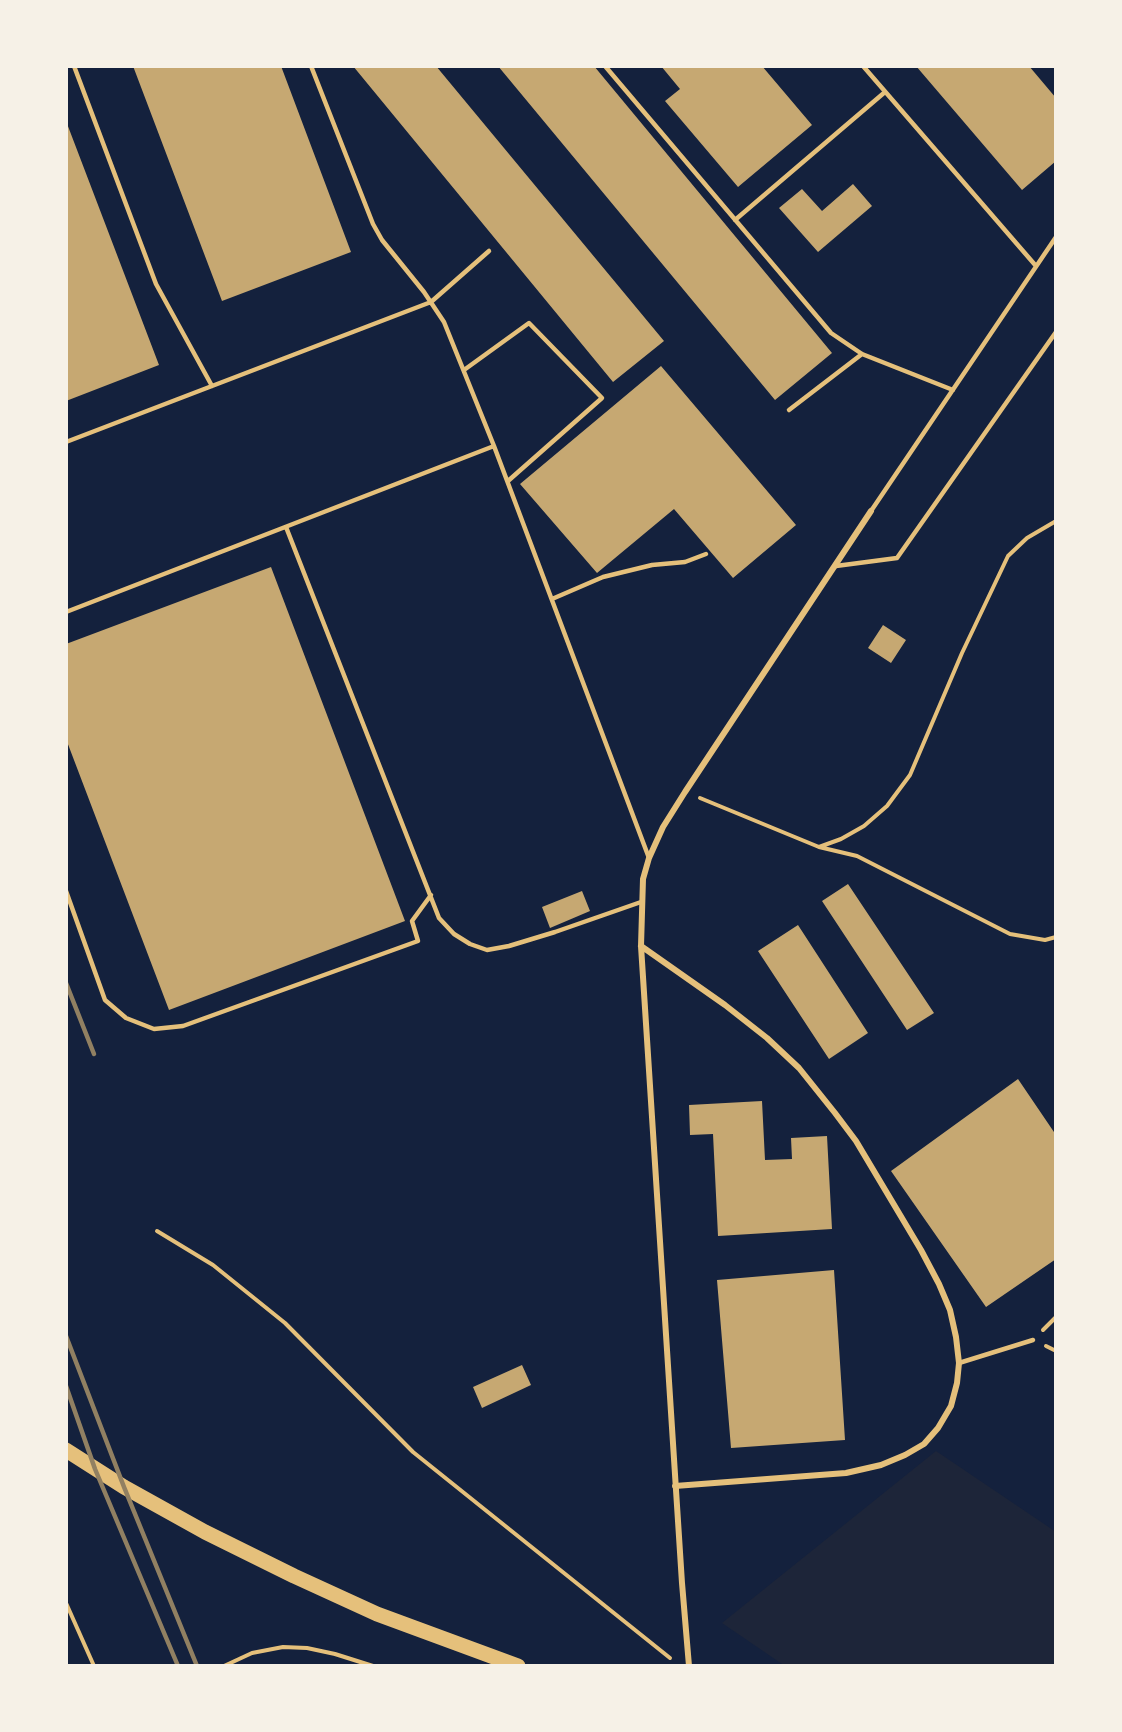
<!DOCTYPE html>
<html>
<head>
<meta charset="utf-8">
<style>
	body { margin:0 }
	#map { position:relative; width:1122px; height:1732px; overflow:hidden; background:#14213d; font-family:"Varela Round",sans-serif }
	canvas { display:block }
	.frame { position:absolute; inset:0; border:68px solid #f6f1e7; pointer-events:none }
</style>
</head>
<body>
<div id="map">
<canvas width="1122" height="1732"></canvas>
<div class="frame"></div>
</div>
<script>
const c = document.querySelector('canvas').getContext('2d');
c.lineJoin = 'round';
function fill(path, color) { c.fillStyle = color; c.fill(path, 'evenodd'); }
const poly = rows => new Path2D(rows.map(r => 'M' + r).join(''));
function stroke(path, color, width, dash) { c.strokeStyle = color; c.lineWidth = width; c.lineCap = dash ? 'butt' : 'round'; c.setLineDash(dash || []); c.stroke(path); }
fill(poly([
	[936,1451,1056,1532,1056,1666,785,1666,722,1623]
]), '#1d2539');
fill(poly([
	[133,66,281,66,351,252,222,301],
	[353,66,436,66,664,341,613,382],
	[498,66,594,66,832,353,775,400],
	[661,66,762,66,812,125,738,187,665,101,680,89],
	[916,66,1029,66,1056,98,1056,161,1022,190],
	[66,121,159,365,66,401],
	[853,184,872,206,818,252,779,208,802,189,822,211],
	[661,366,796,525,733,578,674,509,597,573,520,484],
	[271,567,405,921,169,1010,66,739,66,644],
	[883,625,906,640,891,663,868,648],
	[848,884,934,1013,907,1030,822,901],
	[582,891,590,911,550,928,542,907],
	[798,925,868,1033,829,1059,758,951],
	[1018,1079,1056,1135,1056,1259,986,1307,891,1171],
	[762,1101,765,1160,792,1159,791,1138,827,1136,832,1229,718,1236,713,1134,690,1135,689,1105],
	[834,1270,845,1440,731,1448,717,1280],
	[522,1365,531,1385,482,1408,473,1387]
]), '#c6a872');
stroke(poly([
	[700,798,819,847,857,856,1010,934,1045,940,1056,937],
	[819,847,841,839,864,826,887,806,910,775,962,653,1008,556,1027,538,1056,521],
	[157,1231,213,1265,285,1323,413,1452,670,1658],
	[1043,1330,1056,1317],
	[1046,1346,1056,1351],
	[66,1603,94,1666],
	[224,1666,252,1653,283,1647,307,1648,335,1654,373,1666]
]), '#e5c07b', 4);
stroke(poly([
	[74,66,156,284,212,386],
	[311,66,373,224,382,240,424,292,444,322,494,446,649,858],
	[605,66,831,333,862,354,953,390],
	[863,66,1036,266],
	[735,220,885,92],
	[464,370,529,323,602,398,508,481],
	[789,410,862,354],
	[66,442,431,302,489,251],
	[871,511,1056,237],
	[286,527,439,918,454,934,470,944,487,950,509,946,555,932,641,902],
	[836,566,897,558,1056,332],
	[552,599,603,577,652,565,685,562,706,554],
	[66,612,494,446],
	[66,891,105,1000,126,1018,154,1029,183,1026,418,941,412,921,431,895],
	[959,1363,1033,1340]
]), '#e5c07b', 4.5);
stroke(poly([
	[641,946,725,1005,767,1038,799,1068,835,1113,856,1141,921,1250,939,1284,950,1310,956,1337,959,1363,957,1383,951,1406,938,1428,924,1444,905,1455,881,1465,846,1473,675,1486],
	[689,1666,682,1583,641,946,643,879,649,858,663,827,685,792,871,511]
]), '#e5c07b', 6);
stroke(poly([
	[66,1450,124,1487,205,1532,294,1576,377,1614,518,1666]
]), '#e5c07b', 15);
stroke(poly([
	[66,983,94,1054],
	[66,1336,124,1487,197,1666],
	[66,1386,95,1469,178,1666]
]), '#918062', 4.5);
</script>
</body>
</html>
